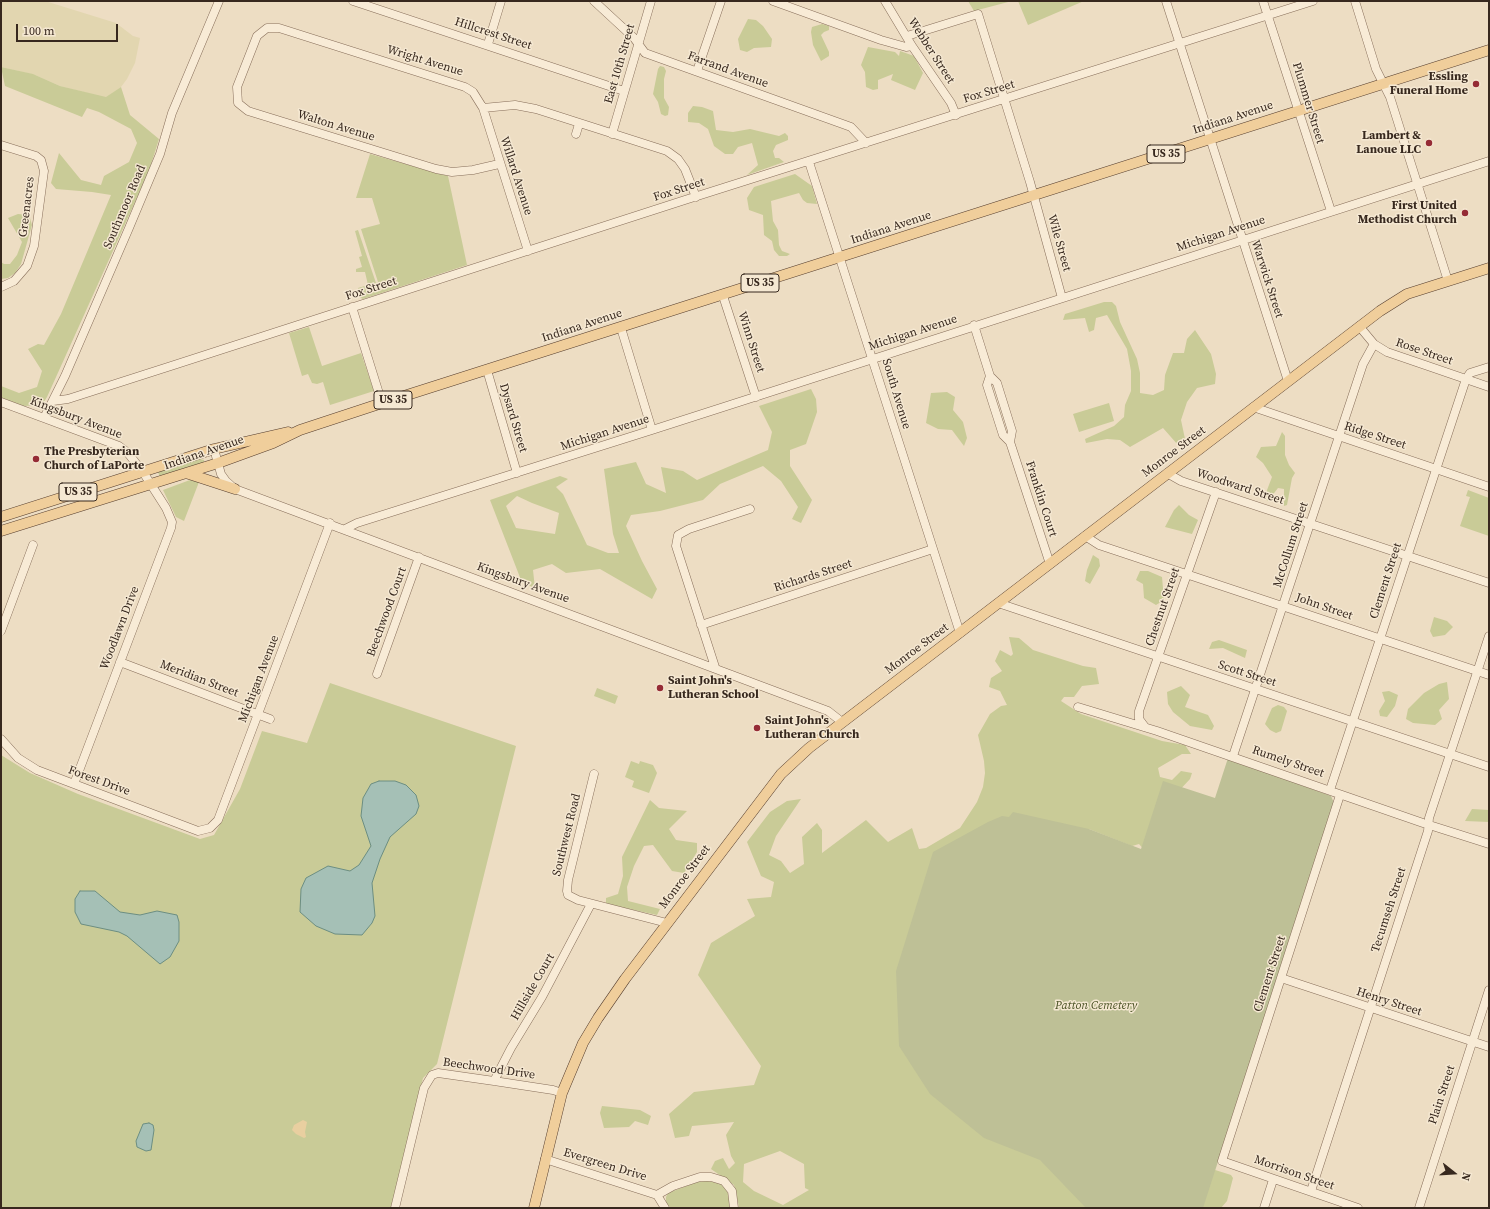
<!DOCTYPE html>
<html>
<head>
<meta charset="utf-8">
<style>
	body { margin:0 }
	#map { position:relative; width:1490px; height:1209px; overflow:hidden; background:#edddc3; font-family:"Source Serif 4",serif }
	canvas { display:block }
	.frame { position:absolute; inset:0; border:2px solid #37281e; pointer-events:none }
	.north { position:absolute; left:1434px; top:1153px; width:40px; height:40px; -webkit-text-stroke:3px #f5e8d2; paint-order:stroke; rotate:107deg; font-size:11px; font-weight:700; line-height:16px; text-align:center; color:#37281e }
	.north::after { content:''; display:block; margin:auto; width:14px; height:18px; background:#37281e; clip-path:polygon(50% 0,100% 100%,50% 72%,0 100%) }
	.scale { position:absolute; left:16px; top:24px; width:102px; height:18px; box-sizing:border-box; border:2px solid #37281e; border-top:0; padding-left:5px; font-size:12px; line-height:14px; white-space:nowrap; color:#37281e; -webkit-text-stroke:3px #f5e8d2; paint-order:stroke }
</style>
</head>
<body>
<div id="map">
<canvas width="1490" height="1209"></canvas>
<div class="frame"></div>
<div class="north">N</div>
<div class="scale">100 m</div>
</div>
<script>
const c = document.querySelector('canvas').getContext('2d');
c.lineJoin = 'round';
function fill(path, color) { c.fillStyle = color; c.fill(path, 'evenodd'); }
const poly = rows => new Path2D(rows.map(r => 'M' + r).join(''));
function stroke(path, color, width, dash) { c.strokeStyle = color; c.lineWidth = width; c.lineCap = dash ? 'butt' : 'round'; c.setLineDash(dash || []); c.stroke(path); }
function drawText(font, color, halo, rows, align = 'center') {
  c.font = font + ' "Source Serif 4",serif'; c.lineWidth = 3; c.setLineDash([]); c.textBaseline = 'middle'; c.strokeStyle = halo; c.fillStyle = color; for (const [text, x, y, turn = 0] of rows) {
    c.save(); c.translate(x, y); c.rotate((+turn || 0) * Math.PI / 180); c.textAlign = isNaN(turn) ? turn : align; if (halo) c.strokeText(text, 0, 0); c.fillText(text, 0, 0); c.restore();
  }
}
fill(poly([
	[1,1,45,1,116,23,133,36,140,38,135,63,127,79,121,87,106,98,60,86,35,75,1,67]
]), '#e2d6b0');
fill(poly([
	[968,1,1012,1,974,11],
	[1018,1,1084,1,1028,25],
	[748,19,756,20,763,26,772,39,771,47,754,48,747,52,740,50,738,39],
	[822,24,829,26,829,30,824,32,821,35,829,52,829,56,821,61,813,45,811,32,812,27],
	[868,47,895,52,899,56,900,51,914,56,923,73,915,90,891,80,893,74,878,80,878,89,873,90,866,87,865,72,861,65],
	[660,66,664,67,666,71,664,79,664,98,669,107,668,115,665,116,661,114,658,102,653,94,658,69],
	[1,67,33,74,60,86,106,97,121,87,130,115,159,139,149,171,47,397,42,405,23,406,1,398,1,386,19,393,37,387,42,371,28,349,38,344,44,345,61,314,111,195,92,192,56,189,51,183,59,153,81,180,101,185,104,176,129,162,137,143,131,129,99,112,87,108,82,117,5,86],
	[693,106,702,107,713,111,716,130,733,132,750,129,779,136,785,133,788,136,788,140,776,145,773,151,775,158,779,158,784,162,747,175,758,165,752,143,738,147,733,154,725,154,714,146,708,129,699,123,688,122,688,113],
	[370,154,448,176,467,265,363,299,359,297,358,288,368,285,365,272,356,272,356,269,362,267,359,257,362,256,355,231,358,230,376,283,378,282,361,229,380,224,372,198,356,198],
	[795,174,812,186,817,204,807,203,803,200,799,193,771,201,773,221,778,230,779,245,782,251,790,254,787,256,779,256,774,250,772,241,764,235,763,215,749,210,747,198,754,187],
	[18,214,29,215,32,225,21,264,15,273,8,278,1,279,1,262,4,264,10,264,17,255,22,242,8,218],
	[1104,302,1112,302,1116,306,1120,322,1137,359,1140,373,1140,393,1153,395,1164,390,1165,375,1173,353,1184,353,1187,339,1195,330,1211,354,1216,374,1215,384,1197,388,1187,402,1181,420,1185,439,1178,445,1163,428,1130,447,1120,440,1107,439,1086,443,1085,439,1114,426,1124,417,1125,405,1131,391,1131,371,1127,349,1107,315,1096,318,1094,330,1089,332,1085,318,1063,320,1065,314],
	[309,327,322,366,361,353,374,391,330,405,323,382,317,384,312,383,308,374,302,376,289,333],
	[811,389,816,399,817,412,806,444,790,450,790,466,812,500,801,523,792,519,798,507,781,481,763,466,720,484,703,500,660,511,631,515,626,526,642,561,657,589,652,599,600,569,566,573,552,564,533,570,535,589,521,580,490,500,560,476,568,479,556,487,563,494,587,545,608,553,619,553,613,534,604,469,636,462,646,484,666,493,661,467,683,471,697,480,768,450,772,432,759,406],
	[517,496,532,503,559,513,555,534,516,528,506,506],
	[947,392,955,397,953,410,963,422,967,438,964,446,952,430,938,429,926,423,931,393],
	[1109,403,1114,421,1079,432,1073,414],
	[1282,432,1285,436,1285,455,1289,465,1295,473,1292,478,1287,505,1284,506,1284,489,1278,488,1268,501,1264,498,1272,477,1263,463,1256,457,1261,447,1276,446],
	[200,459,204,460,204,463,160,477,158,472],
	[190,480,199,482,184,521,176,517,163,490],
	[1468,490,1489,498,1489,536,1460,526,1470,497,1466,496],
	[1179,505,1189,515,1198,520,1192,534,1165,527,1174,510],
	[1093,555,1099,559,1100,566,1090,584,1085,581,1087,570],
	[1140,571,1148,571,1162,577,1164,600,1156,605,1144,598,1143,584,1136,580],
	[1434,617,1447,621,1453,627,1445,635,1433,637,1430,631],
	[1009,637,1019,638,1033,650,1083,666,1096,668,1099,684,1082,686,1074,697,1064,697,1061,701,1081,714,1162,741,1185,745,1191,754,1182,754,1158,768,1160,777,1172,780,1181,771,1192,773,1190,779,1176,794,1147,853,1139,844,1132,846,1089,829,1108,1208,746,1208,739,1207,734,1185,711,1169,715,1161,723,1158,729,1169,735,1163,731,1156,726,1135,734,1122,692,1126,689,1136,675,1138,669,1114,694,1092,754,1085,761,1066,698,975,711,943,755,916,747,899,771,897,774,882,761,876,747,842,770,812,787,801,801,799,776,836,769,855,781,861,790,873,804,864,802,837,817,823,822,830,822,853,866,820,888,842,912,828,919,849,926,848,960,828,977,802,983,787,985,773,984,761,978,735,990,714,1001,706,1007,705,1000,691,989,687,991,678,1002,671,995,661,1000,650,1011,656,1013,654],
	[780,1151,804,1164,805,1188,809,1190,783,1205,754,1191,743,1182,744,1164],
	[1219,640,1247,650,1245,658,1223,648,1209,649,1212,642],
	[1447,682,1449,699,1439,710,1442,719,1435,725,1413,723,1406,719,1408,709,1424,693,1439,684],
	[330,683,516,746,437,1064,423,1078,391,1208,1,1208,1,755,30,773,78,794,200,839,214,835,240,789,262,731,307,743],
	[1181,686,1190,695,1185,707,1208,715,1214,726,1212,730,1190,726,1173,712,1168,704,1167,692],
	[597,688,618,696,615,704,594,696],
	[1389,691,1398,695,1395,706,1387,717,1380,716,1379,711,1385,701,1382,692],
	[1278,705,1284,707,1287,711,1281,731,1276,733,1270,730,1265,724,1272,708],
	[631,761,639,764,640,761,653,765,657,773,649,793,632,787,634,781,625,777],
	[650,800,659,808,687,811,669,829,676,840,697,843,697,852,684,873,672,871,653,845,644,846,634,866,627,887,628,901,660,909,657,915,606,904,606,898,618,894,623,876,622,857],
	[1472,809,1489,810,1489,822,1465,821],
	[602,1106,640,1110,651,1116,648,1125,635,1121,629,1127,604,1128,600,1113],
	[1212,1169,1231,1175,1233,1178,1227,1201,1221,1208,1198,1208],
	[707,1181,720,1183,727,1191,731,1202,730,1208,671,1208,666,1203,666,1197,668,1193,697,1182]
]), '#c9cb97');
fill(poly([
	[303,1120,307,1122,305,1132,306,1137,304,1138,296,1134,292,1130,294,1125]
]), '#e9cfa0');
fill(poly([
	[1228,758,1331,796,1334,803,1203,1208,1086,1208,1040,1160,984,1138,930,1094,899,1046,896,971,933,852,988,822,1002,816,1009,817,1013,812,1089,829,1141,849,1163,781,1215,798]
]), '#bec096');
const water = poly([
	[379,781,395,781,406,785,416,795,419,806,416,814,390,837,380,859,372,883,375,916,372,923,362,935,335,934,316,926,300,912,301,889,306,878,328,866,350,871,359,865,371,846,361,816,363,798,371,784,379,781],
	[80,891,95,891,120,912,140,915,157,911,177,915,179,922,179,941,170,957,160,964,127,936,119,932,81,924,75,912,75,899,80,891],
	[149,1123,153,1125,154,1130,151,1150,146,1151,137,1147,136,1141,143,1124,149,1123]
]);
fill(water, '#a5c0b6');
stroke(water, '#6c8e82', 1);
const minor = poly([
	[353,1,624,91],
	[594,1,634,38,645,53,851,127,866,143],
	[773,1,881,40,906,47,912,46],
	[885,1,912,46,951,103,956,115],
	[1166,1,1288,381],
	[1263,1,1331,211],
	[1355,1,1376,69,1390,97,1448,281],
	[907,36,978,14,1030,182,1062,298],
	[488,44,501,1],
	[697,71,721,1],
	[483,108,528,251],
	[576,134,579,124],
	[612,134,651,1],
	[1,145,36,156,41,160,44,171,34,246,27,266,14,281,1,287],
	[809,162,960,633],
	[499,164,473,170,452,172,436,169,248,111,238,103,237,87,257,36,267,28,279,28,465,87,473,92,483,108,515,105,536,109,667,151,678,159,685,169,696,197],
	[723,296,756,397],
	[352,307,382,403],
	[974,325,990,376,997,383,1012,431,1010,442],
	[1359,326,1374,344,1387,352,1489,387],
	[621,328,652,430],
	[487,370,517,473],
	[990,376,987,385,1003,435,1010,442,1050,564],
	[53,401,68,399,174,365,688,199,1313,1],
	[1,402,119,446,127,452,143,472,166,508,172,522,171,528,74,784],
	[1253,407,1489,487],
	[44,418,65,376,129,228,160,154,172,113,219,1],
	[214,449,221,474,226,481,235,489,828,711,842,722],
	[1167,473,1181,481,1489,583],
	[345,529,357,523,652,430,1489,161],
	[1085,536,1099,545,1489,675],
	[998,603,1489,767],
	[701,625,933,549],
	[1,631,33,545],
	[120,662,270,719],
	[715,667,676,546,678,535,689,529,750,509],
	[377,674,419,557],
	[1078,707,1157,731,1423,823,1489,844],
	[1145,727,1139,719,1139,711,1216,492],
	[1,739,18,758,37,770,198,831,210,828,218,820,330,523],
	[1233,756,1363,364,1374,344],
	[594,774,568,880,567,891,568,895,578,900,667,923],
	[1330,790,1466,379,1470,373,1489,367],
	[1340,795,1222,1161,1358,1208],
	[1281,978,1489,1047],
	[494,1081,511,1048,542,997,591,904],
	[545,1159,657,1195],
	[1311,1191,1428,831,1429,818,1489,636],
	[395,1208,424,1088,432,1075,438,1073,494,1081,553,1090,562,1093],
	[665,1208,657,1195,673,1186,700,1177,711,1177,724,1181,732,1191,734,1208],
	[1264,1208,1273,1180],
	[1419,1208,1489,990]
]);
const major = poly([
	[186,473,235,489],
	[1,517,214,449,288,432],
	[1,531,218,463,273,443,300,430,382,403,1489,50],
	[534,1208,562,1093,583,1043,598,1018,625,979,781,774,809,748,1380,311,1407,294,1489,268]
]);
stroke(minor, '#876e5a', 9);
stroke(major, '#553d2e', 11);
stroke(minor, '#f8ebd6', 8);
stroke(major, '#f0ce9b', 10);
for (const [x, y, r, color] of [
	[1476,84,4,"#952b35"],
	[1429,143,4,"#952b35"],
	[1465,213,4,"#952b35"],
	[36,459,4,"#952b35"],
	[660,688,4,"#952b35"],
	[757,728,4,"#952b35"]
]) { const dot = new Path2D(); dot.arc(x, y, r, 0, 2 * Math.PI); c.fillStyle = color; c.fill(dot); stroke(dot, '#f5e8d2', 1.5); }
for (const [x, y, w] of [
	[1166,154,38],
	[760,283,38],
	[393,400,38],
	[78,492,38]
]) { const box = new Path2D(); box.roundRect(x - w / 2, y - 9, w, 18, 3); c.fillStyle = '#f5e8d2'; c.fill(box); stroke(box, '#37281e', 1); }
drawText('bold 11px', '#37281e', null, [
	["US 35",1166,154],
	["US 35",760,283],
	["US 35",393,400],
	["US 35",78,492]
]);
drawText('12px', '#37281e', '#f5e8d2', [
	["Hillcrest Street",493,34,18],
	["Webber Street",931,51,57],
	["Wright Avenue",425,61,17],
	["East 10th Street",620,64,-74],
	["Farrand Avenue",728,70,20],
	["Fox Street",989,92,-17],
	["Plummer Street",1308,103,73],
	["Indiana Avenue",1233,118,-18],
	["Walton Avenue",336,126,17],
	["Willard Avenue",516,176,72],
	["Fox Street",679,190,-18],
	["Greenacres",27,207,-83],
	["Southmoor Road",125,207,-67],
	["Indiana Avenue",891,228,-18],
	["Michigan Avenue",1221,234,-18],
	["Wile Street",1059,243,74],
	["Warwick Street",1267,279,72],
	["Fox Street",371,289,-18],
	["Indiana Avenue",582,326,-18],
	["Michigan Avenue",913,333,-18],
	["Winn Street",751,342,72],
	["Rose Street",1424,352,19],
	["South Avenue",896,394,73],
	["Kingsbury Avenue",76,418,21],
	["Dysard Street",513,418,73],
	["Michigan Avenue",605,433,-18],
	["Ridge Street",1375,436,18],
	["Monroe Street",1174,452,-37],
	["Indiana Avenue",204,453,-19],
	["Woodward Street",1240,487,18],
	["Franklin Court",1041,499,72],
	["McCollum Street",1291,545,-72],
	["Richards Street",813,576,-18],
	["Clement Street",1386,581,-72],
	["Kingsbury Avenue",523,583,20],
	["Chestnut Street",1163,607,-71],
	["John Street",1324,607,19],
	["Beechwood Court",387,612,-70],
	["Woodlawn Drive",120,628,-69],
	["Monroe Street",917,649,-37],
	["Scott Street",1247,674,18],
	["Meridian Street",199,679,21],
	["Michigan Avenue",259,679,-69],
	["Rumely Street",1288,762,19],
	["Forest Drive",99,781,20],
	["Southwest Road",567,835,-76],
	["Monroe Street",685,877,-53],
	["Tecumseh Street",1389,910,-72],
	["Clement Street",1270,974,-72],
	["Hillside Court",533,987,-60],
	["Henry Street",1389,1002,18],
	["Beechwood Drive",489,1069,8],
	["Plain Street",1442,1095,-72],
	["Evergreen Drive",605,1165,17],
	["Morrison Street",1294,1173,19]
]);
drawText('bold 12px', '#37281e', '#f5e8d2', [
	["Essling",1468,77],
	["Funeral Home",1468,91],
	["Lambert &",1421,136],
	["Lanoue LLC",1421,150],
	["First United",1457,206],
	["Methodist Church",1457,220],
	["The Presbyterian",44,452,"left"],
	["Church of LaPorte",44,466,"left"],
	["Saint John's",668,681,"left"],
	["Lutheran School",668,695,"left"],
	["Saint John's",765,721,"left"],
	["Lutheran Church",765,735,"left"]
], 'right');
drawText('italic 12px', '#4b5325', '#f5e8d2', [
	["Patton Cemetery",1096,1006]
]);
</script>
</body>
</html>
